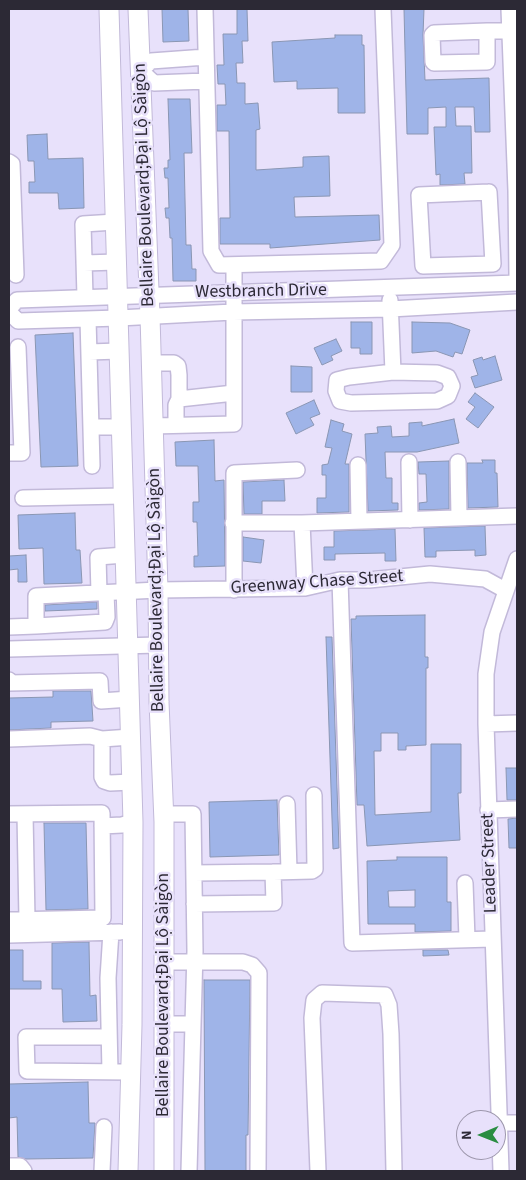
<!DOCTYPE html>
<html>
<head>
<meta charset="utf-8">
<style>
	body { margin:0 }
	#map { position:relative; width:526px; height:1180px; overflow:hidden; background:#e8e1fb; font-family:"Source Sans 3",sans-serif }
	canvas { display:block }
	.frame { position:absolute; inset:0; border:10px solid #2c2935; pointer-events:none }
	.north { position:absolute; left:456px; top:1110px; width:50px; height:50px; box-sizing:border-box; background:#e8e1fb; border:1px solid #9d97ac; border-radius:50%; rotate:269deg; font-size:14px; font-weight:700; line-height:20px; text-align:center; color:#2c2935 }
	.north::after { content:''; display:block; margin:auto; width:18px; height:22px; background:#2a8d42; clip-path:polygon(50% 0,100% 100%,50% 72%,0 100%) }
</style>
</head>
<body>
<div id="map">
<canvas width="526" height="1180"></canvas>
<div class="frame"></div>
<div class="north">N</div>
</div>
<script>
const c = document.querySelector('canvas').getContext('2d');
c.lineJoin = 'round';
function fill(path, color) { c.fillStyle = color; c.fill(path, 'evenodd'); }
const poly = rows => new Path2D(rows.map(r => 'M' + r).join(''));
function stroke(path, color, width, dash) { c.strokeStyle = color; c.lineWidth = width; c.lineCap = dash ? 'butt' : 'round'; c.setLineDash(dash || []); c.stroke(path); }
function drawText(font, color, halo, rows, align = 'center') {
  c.font = font + ' "Source Sans 3",sans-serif'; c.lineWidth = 5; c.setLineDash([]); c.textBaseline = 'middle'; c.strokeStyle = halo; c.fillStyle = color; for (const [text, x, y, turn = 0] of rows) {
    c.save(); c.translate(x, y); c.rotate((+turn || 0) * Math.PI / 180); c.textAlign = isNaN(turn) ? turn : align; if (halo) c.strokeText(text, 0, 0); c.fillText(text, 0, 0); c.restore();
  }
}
const building = poly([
	[162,9,188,9,189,41,163,42,162,9],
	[237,9,247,9,248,41,242,41,243,63,236,63,237,83,245,83,245,104,258,103,260,129,256,130,256,170,303,167,303,157,329,156,330,196,294,197,295,217,379,215,380,240,270,248,270,244,220,244,220,218,230,218,229,131,217,131,217,105,226,105,225,84,218,84,217,65,224,65,223,34,237,34,237,9],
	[404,9,424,9,423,35,425,80,489,78,490,132,475,132,474,107,455,107,456,126,471,126,472,173,464,173,465,184,440,185,440,174,436,175,434,127,446,127,446,107,428,108,428,134,407,134,404,9],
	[335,35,362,35,362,45,364,45,365,113,338,113,338,88,297,89,297,81,274,82,272,42,335,38,335,35],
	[168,99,190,99,192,153,184,153,186,245,191,245,192,269,196,269,196,281,173,281,172,238,170,238,169,218,166,218,165,208,169,208,168,178,165,178,164,168,168,168,168,160,170,160,168,99],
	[47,134,48,159,83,158,84,208,59,209,58,193,29,193,29,182,35,182,34,161,28,161,27,135,47,134],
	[351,322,372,322,372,354,360,354,360,348,351,348,351,322],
	[412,322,450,323,470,330,462,354,455,352,453,357,436,351,412,353,412,322],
	[73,333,78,466,41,467,35,335,73,333],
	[336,339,342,351,331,356,333,360,322,365,314,348,336,339],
	[495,356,502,380,475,388,471,377,478,375,473,360,482,357,483,360,495,356],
	[291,366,312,367,312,392,291,392,291,366],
	[475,393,494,407,478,428,466,419,475,407,468,402,475,393],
	[314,400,320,414,310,418,314,425,296,434,286,413,314,400],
	[454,419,459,443,417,452,385,452,386,478,392,478,392,503,398,503,398,510,368,511,365,434,378,433,377,427,391,426,392,437,409,436,409,423,422,422,422,426,454,419],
	[331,420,344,424,342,431,352,434,345,464,349,464,349,512,317,513,317,498,326,498,326,475,322,475,322,465,328,464,332,448,325,447,331,420],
	[214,440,215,481,224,480,225,566,194,567,194,556,198,556,197,522,193,522,193,502,199,502,198,466,176,466,175,442,214,440],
	[482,460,495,460,495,473,497,473,498,507,468,508,467,463,483,463,482,460],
	[449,461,449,509,419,510,419,503,427,502,426,474,419,474,418,462,449,461],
	[284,480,285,501,262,501,262,514,244,514,243,482,284,480],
	[75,513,76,550,80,550,82,583,44,584,43,548,19,549,18,515,75,513],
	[485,526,486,555,475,556,475,550,436,551,436,557,425,557,424,528,485,526],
	[395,529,396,561,385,561,385,553,335,554,335,560,324,560,324,547,334,547,334,531,395,529],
	[243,537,264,540,261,563,243,561,243,537],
	[26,555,27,582,18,582,18,569,9,570,9,556,26,555],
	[97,602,97,609,45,611,45,605,97,602],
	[425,615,425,657,428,657,428,668,426,668,426,745,406,746,406,750,398,750,398,733,381,733,381,751,374,751,375,815,431,812,431,744,461,744,461,793,458,793,460,840,367,846,364,805,357,805,351,619,356,619,356,616,425,615],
	[326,637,332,637,339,848,333,849,326,637],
	[53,691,91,691,93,721,51,722,51,728,9,730,9,698,53,697,53,691],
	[506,768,517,768,517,800,507,800,506,768],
	[277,800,279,855,210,857,209,802,277,800],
	[517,818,517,848,509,848,508,819,517,818],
	[44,823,86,823,88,909,46,910,44,823],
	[397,857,447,857,447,902,451,902,451,931,415,932,415,924,368,924,367,861,397,860,397,857],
	[415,890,415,907,389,907,388,891,415,890],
	[89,942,90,996,96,995,97,1021,63,1022,62,989,52,989,52,943,89,942],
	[9,950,23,950,23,981,41,981,41,989,9,989,9,950],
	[423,950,448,950,449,955,423,956,423,950],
	[204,980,250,980,248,1135,246,1135,246,1171,205,1171,204,980],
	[88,1082,89,1123,95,1123,93,1158,26,1159,18,1157,17,1117,9,1118,9,1084,88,1082]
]);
fill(building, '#9fb4e8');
stroke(building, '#8a96b3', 1);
const minor = poly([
	[205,9,211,251,219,265,381,261,392,245,383,9],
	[509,9,516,191,517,277],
	[487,31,487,62,434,63,433,62,432,35,434,33,487,31,509,31],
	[206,57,151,61,141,71,154,83,206,81],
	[9,162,12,164,16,275],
	[489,192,493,264,423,266,419,195,489,192],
	[84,263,117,262],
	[85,297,83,224,115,222],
	[390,300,393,372],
	[9,309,17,300,517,283],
	[9,312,18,321,119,318,233,312,390,309,517,302],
	[88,319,92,466],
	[89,352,119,351],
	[151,363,174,363,178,366,179,375,179,399],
	[393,372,437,373,448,377,452,386,448,396,437,401,351,403,340,401,336,391,337,380,349,377,393,372],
	[176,425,176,405,179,399,234,393],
	[152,426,234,424,234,265],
	[91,427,121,427],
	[9,453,22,453,18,347],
	[409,462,410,520],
	[458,462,459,517],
	[358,465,359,521],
	[23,498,122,496],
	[233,523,302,523,517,516],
	[302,523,305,588],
	[340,580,352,943,492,939],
	[234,590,234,473,297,470],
	[99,593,98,557,125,555],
	[36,626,105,622,107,617,106,593],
	[9,627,36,626,36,596,158,590,305,588,340,580,369,580,430,574,485,579,505,590],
	[9,649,158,645],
	[9,680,9,683,100,681,101,701,130,699],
	[486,724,517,723],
	[131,737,102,739,102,777,104,781,110,783,132,782],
	[9,739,90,736,102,739],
	[287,804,289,871],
	[488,810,517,809],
	[9,814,102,813,103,918,9,920],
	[25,814,27,920],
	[164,814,193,814,195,951,189,1171],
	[102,826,122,825,133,822],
	[273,872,312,871,315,869,314,795],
	[194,873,273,872,274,903,194,904],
	[465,883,467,939],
	[9,935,120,932],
	[164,962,243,962,252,965,259,973,258,1171],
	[163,1024,193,1024],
	[109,1037,26,1037,27,1071,131,1072],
	[110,1072,108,978,111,932],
	[500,1123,517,1123],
	[9,1166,20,1166,24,1171],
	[102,1171,104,1127],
	[318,1171,312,1018,314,1000,322,993,385,995,389,1005,391,1034,394,1171],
	[501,1171,486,724,486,674,492,632,517,559]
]);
const major = poly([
	[109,9,133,822,132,1025,128,1171],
	[138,9,150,316,158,590,159,702,164,822,164,1171]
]);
stroke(minor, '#c2b9d9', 18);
stroke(major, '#c2b9d9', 21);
stroke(minor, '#fff', 15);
stroke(major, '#fff', 19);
drawText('18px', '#2c2935', '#e8e1fb', [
	["Bellaire Boulevard;Đại Lộ Sàigòn",145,185,-92],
	["Westbranch Drive",261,292,-1],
	["Greenway Chase Street",317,583,-4],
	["Bellaire Boulevard;Đại Lộ Sàigòn",157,590,-91],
	["Leader Street",490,863,-92],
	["Bellaire Boulevard;Đại Lộ Sàigòn",164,995,-90]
]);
</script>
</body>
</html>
